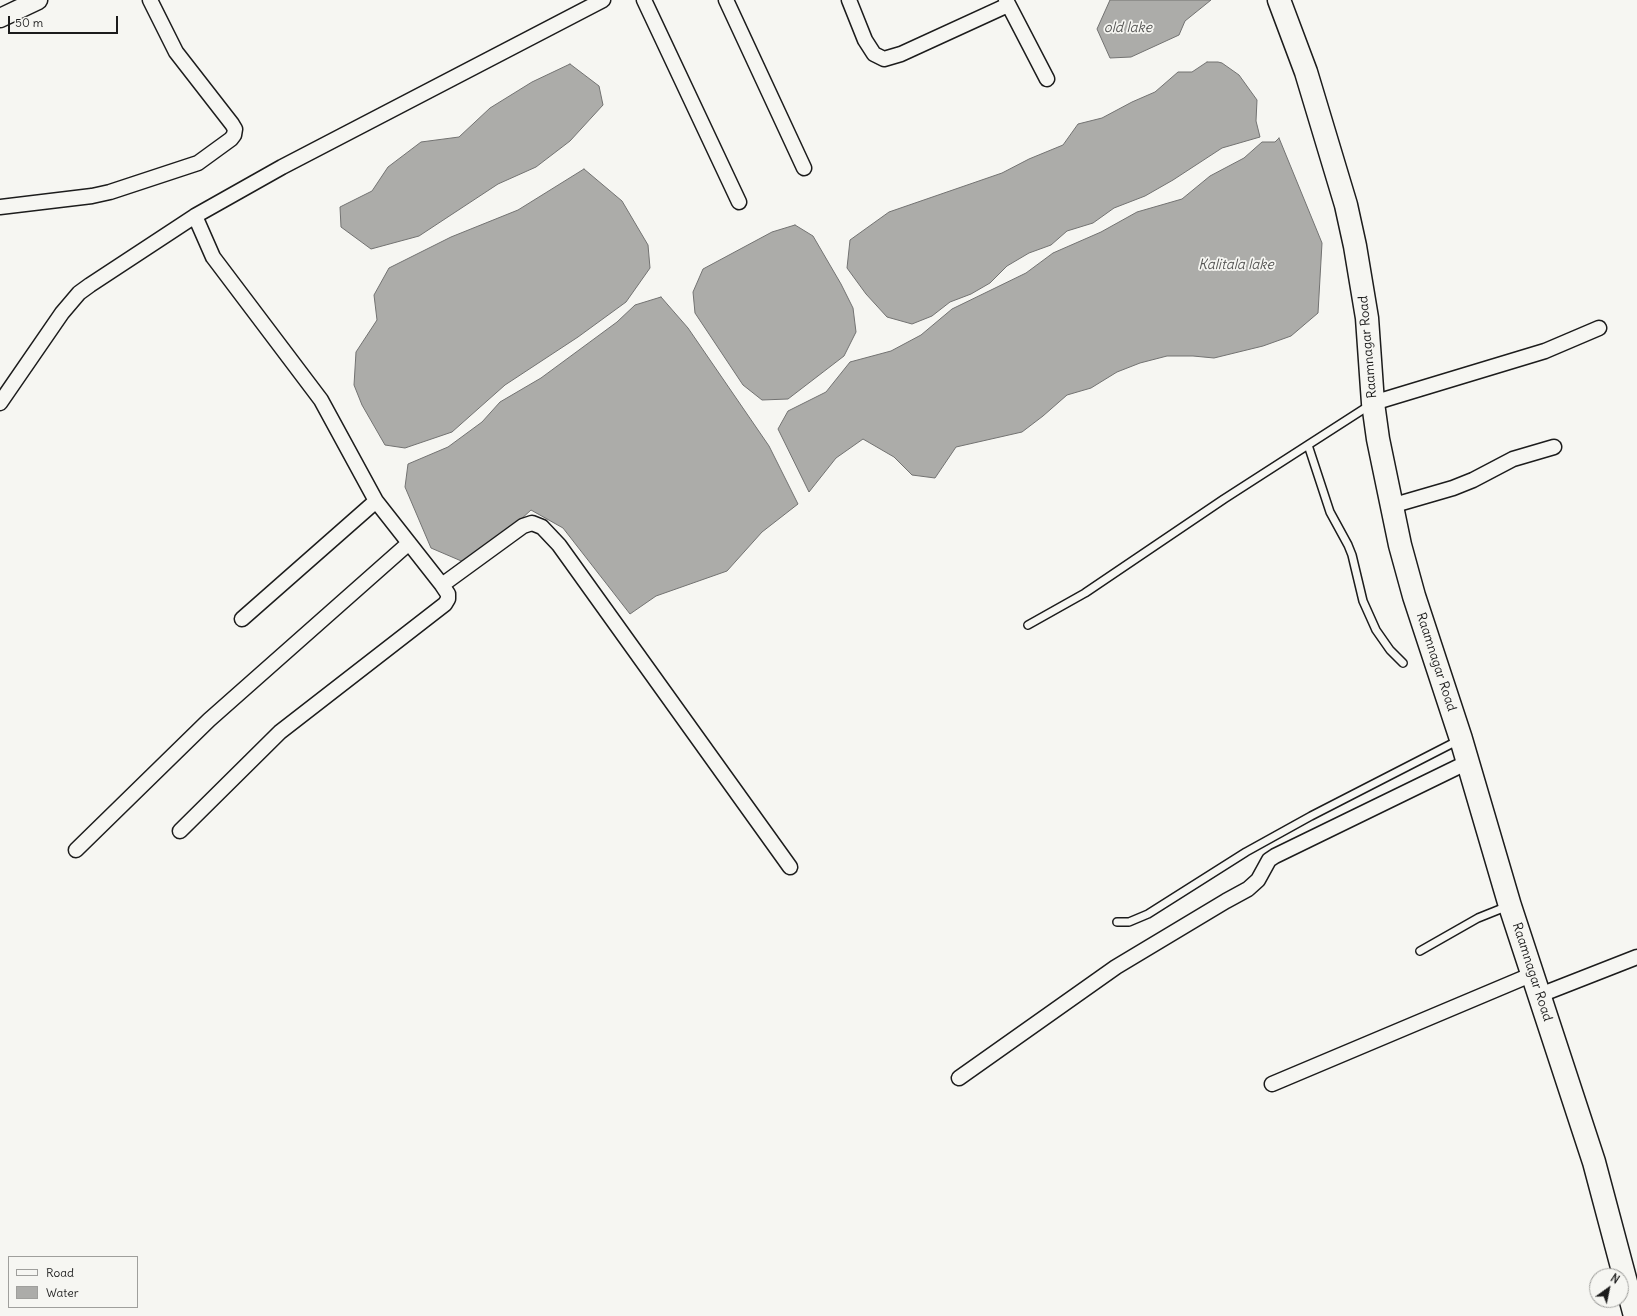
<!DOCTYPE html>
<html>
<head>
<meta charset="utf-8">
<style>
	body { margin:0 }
	#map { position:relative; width:1637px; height:1316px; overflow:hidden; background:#f6f6f2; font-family:Delius,sans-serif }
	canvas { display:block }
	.legend { position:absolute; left:8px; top:1256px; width:130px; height:52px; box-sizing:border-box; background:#f6f6f2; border:1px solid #9f9f9c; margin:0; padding:5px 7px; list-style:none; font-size:12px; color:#1c1c1c }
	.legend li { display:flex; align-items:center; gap:8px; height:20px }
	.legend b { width:20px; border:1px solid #9f9f9c }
	.north { position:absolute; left:1589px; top:1268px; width:40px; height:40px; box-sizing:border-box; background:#f6f6f2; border:1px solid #9f9f9c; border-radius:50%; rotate:33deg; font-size:11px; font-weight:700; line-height:16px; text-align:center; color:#1c1c1c }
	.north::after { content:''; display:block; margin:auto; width:14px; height:18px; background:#1c1c1c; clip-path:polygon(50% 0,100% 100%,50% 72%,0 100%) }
	.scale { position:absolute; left:8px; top:16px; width:110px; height:18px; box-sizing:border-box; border:2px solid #1c1c1c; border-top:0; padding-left:5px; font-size:12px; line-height:14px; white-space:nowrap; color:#1c1c1c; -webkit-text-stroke:3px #f6f6f2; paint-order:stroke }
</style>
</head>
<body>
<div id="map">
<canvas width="1637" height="1316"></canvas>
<ul class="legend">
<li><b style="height:5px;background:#f6f6f2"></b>Road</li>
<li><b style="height:11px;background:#acaca9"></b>Water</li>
</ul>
<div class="north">N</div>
<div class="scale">50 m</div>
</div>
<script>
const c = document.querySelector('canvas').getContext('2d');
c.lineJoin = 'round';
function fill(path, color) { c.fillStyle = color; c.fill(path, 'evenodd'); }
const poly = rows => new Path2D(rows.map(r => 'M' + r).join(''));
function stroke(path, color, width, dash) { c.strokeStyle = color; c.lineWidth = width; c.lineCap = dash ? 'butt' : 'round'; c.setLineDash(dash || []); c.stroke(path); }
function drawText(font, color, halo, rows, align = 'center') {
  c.font = font + ' Delius,sans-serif'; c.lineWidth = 3.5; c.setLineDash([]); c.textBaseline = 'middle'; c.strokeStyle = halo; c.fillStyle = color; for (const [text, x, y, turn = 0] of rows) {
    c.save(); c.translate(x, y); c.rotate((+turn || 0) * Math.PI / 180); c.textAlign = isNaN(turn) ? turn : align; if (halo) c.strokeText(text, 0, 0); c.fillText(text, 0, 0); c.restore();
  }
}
const water = poly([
	[1110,0,1211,0,1185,21,1179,35,1131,57,1110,58,1097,29,1110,0],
	[1207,62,1218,62,1222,63,1239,75,1257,100,1256,121,1260,137,1222,148,1173,180,1145,196,1114,208,1093,223,1067,231,1051,245,1029,253,1007,266,990,283,971,294,950,302,932,316,912,324,887,317,866,294,847,268,850,240,889,212,1002,173,1029,159,1063,145,1078,124,1102,118,1132,102,1155,92,1178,72,1192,72,1207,62],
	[570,64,599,86,603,105,570,141,536,167,498,184,419,236,371,249,341,227,340,207,372,191,388,167,421,142,459,137,490,108,532,82,570,64],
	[1279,138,1322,243,1318,313,1291,336,1263,346,1214,358,1193,356,1167,356,1140,363,1117,372,1091,388,1067,395,1043,416,1022,432,956,447,935,478,912,475,894,457,863,439,836,458,809,492,778,429,788,411,826,392,850,362,891,351,921,335,952,309,1026,273,1053,253,1101,232,1137,212,1182,199,1210,176,1244,158,1262,142,1275,142,1279,138],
	[584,169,622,201,648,245,650,268,626,302,578,337,505,385,452,432,405,448,385,445,362,405,354,385,356,352,377,320,374,295,389,268,451,237,518,210,584,169],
	[795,225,813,236,841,284,853,308,856,332,844,356,788,399,762,400,743,385,695,313,693,292,703,269,772,232,795,225],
	[661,297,688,328,769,446,798,504,762,532,727,571,656,596,630,614,563,528,531,510,498,540,466,563,431,548,405,487,408,464,448,447,482,422,500,402,541,378,617,322,635,305,661,297]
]);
fill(water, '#acaca9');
stroke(water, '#727271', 1);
const service = poly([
	[1308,445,1330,512,1348,545,1352,555,1363,601,1376,630,1390,650,1403,663],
	[1028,625,1085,593,1224,499,1370,405],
	[1117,922,1129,922,1148,914,1246,852,1311,816,1459,740],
	[1420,951,1478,918,1508,906]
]);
const minor = poly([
	[644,0,739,202],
	[726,0,804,168],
	[849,0,865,40,874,54,884,59,901,54,1008,5],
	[1006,0,1047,79],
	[0,207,92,196,110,192,198,163,231,139,234,135,235,129,232,124,176,52,150,0],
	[0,403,62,313,79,293,90,285,195,216,282,167,603,0],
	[1373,403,1545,351,1599,328],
	[1391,506,1453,488,1473,480,1513,459,1554,447],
	[442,585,523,526,532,523,542,527,559,545,790,867],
	[242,619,376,501],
	[180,831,280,732,445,604,448,599,448,594,442,585,376,501,321,400,213,257,195,216],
	[76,850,209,720,409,543],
	[1540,995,1637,957],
	[959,1078,1116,967,1226,901,1248,889,1258,880,1269,860,1275,856,1468,762],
	[1272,1084,1533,974]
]);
const tertiary = poly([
	[0,18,38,0]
]);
const trunk = poly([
	[1279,0,1306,72,1346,205,1355,246,1367,318,1373,403,1378,439,1400,545,1414,596,1461,739,1510,906,1594,1162,1635,1316]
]);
stroke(service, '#1c1c1c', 10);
stroke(minor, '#1c1c1c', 17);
stroke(tertiary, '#1c1c1c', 21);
stroke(trunk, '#1c1c1c', 25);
stroke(service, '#f6f6f2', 7);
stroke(minor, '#f6f6f2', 14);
stroke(tertiary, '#f6f6f2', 18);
stroke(trunk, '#f6f6f2', 22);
drawText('13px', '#1c1c1c', '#f6f6f2', [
	["Raamnagar Road",1368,347,-95],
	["Raamnagar Road",1436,662,72],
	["Raamnagar Road",1532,972,72]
]);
drawText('italic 14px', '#565654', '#f6f6f2', [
	["old lake",1128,28],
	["Kalitala lake",1236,265]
]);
</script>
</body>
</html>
